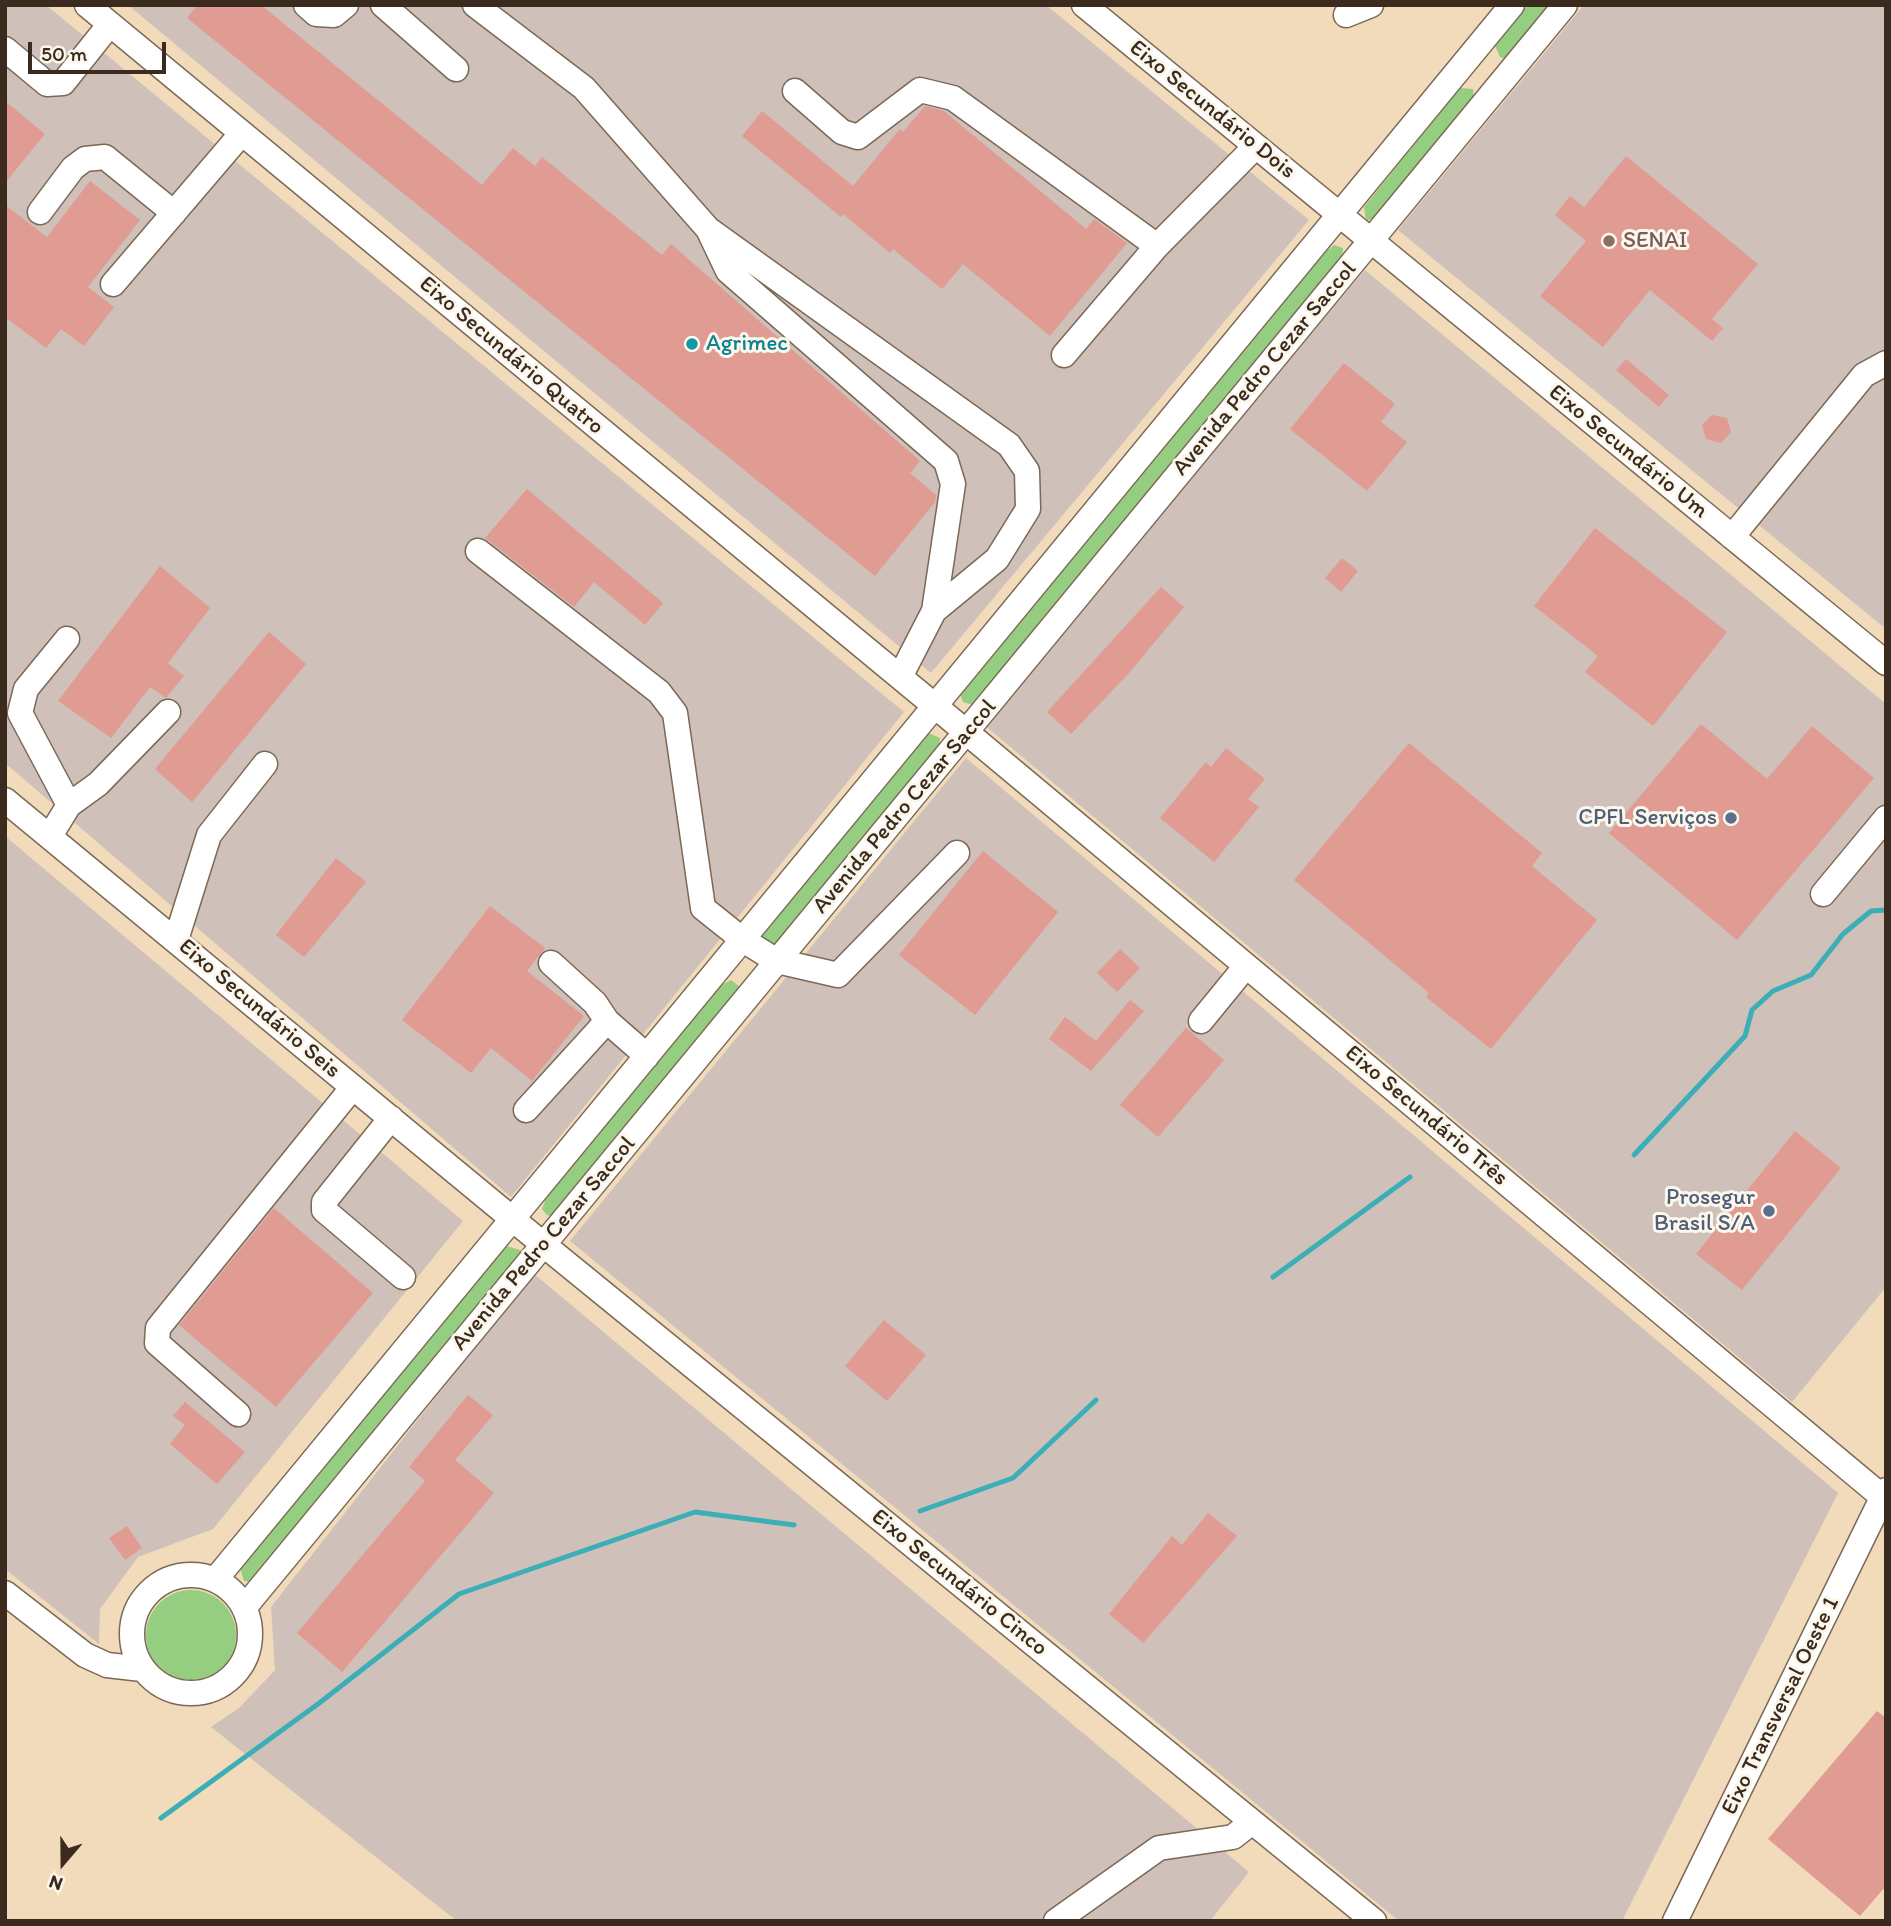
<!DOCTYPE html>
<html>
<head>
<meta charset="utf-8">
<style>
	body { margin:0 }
	#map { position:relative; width:1891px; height:1926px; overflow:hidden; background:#f2dbbb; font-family:Itim,sans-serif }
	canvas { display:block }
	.frame { position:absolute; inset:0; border:7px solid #3b2a1e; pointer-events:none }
	.north { position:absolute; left:28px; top:1828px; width:70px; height:70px; -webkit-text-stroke:5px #fbf7ec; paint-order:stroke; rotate:200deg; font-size:19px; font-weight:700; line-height:28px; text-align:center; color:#3b2a1e }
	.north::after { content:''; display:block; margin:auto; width:24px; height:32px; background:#3b2a1e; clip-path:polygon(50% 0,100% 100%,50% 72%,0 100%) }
	.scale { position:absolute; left:28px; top:42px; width:138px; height:32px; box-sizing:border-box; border:4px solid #3b2a1e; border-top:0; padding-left:9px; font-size:21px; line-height:24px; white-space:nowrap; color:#3b2a1e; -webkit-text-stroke:5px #fbf7ec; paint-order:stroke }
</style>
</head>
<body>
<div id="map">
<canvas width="1891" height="1926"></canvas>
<div class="frame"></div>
<div class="north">N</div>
<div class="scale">50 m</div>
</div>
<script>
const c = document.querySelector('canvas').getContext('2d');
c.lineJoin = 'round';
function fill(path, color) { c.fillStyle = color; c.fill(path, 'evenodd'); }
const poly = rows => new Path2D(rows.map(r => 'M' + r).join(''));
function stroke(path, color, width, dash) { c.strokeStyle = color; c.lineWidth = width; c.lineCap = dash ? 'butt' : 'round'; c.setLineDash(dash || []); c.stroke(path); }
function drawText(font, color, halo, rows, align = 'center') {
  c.font = font + ' Itim,sans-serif'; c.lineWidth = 6; c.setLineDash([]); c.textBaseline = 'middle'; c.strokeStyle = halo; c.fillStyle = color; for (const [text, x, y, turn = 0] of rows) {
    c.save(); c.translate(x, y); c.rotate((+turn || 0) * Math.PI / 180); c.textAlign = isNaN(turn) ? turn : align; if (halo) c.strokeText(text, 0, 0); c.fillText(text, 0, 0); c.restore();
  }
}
fill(poly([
	[5,5,46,5,904,712,511,1197,5,763],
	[128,5,1046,5,1309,220,931,673],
	[1584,5,1886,5,1886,629,1398,230],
	[1365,270,1886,704,1886,1287,1792,1402,983,724],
	[966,758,1838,1493,1622,1921,1399,1921,570,1241],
	[5,836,463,1221,213,1529,138,1557,100,1609,99,1644,5,1569],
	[533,1273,1249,1872,1210,1921,457,1921,211,1727,239,1708,275,1670,271,1607]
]), '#cfc0ba');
fill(poly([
	[1528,5,1555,5,1510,60,1500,57,1495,46],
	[1460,88,1473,89,1474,101,1379,216,1366,221,1364,207],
	[1334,245,1343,248,1342,260,973,705,963,702,959,691,1323,254],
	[928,733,940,738,939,746,777,949,767,947,762,936],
	[731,980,740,987,560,1218,547,1215,542,1209,546,1198,720,986],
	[507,1246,523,1251,254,1583,244,1581,240,1568],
	'146 1635a45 45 0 1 1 90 0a45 45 0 1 1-90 0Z'
]), '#95ce81');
stroke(poly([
	[1634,1155,1745,1036,1752,1010,1773,991,1811,975,1843,934,1871,911,1886,910],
	[1273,1277,1410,1177],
	[920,1511,1013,1478,1096,1400],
	[161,1818,318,1704,459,1594,695,1512,794,1525]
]), '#3caeb5', 5);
fill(poly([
	[197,5,261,5,482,185,513,148,535,166,542,157,662,255,671,244,920,461,910,473,936,495,935,502,875,576,187,18],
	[5,101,45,134,5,183],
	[925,106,944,111,1086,229,1094,219,1127,243,1050,336,963,264,942,289,893,249,890,253,843,214,841,217,742,136,762,111,853,186,900,129,903,132],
	[1626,156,1758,264,1712,319,1723,328,1712,341,1650,290,1603,347,1540,296,1586,241,1555,215,1570,196,1584,207],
	[90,181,140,220,88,287,114,307,84,346,61,329,46,348,5,317,5,205,47,237],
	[1626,359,1669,395,1659,407,1616,370],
	[1344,363,1395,404,1381,422,1407,442,1367,491,1290,429],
	[1712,415,1727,418,1731,432,1721,443,1706,439,1702,425],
	[527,489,663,603,645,625,594,582,574,607,485,538],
	[1595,528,1727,632,1653,726,1585,672,1598,656,1534,606],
	[1342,558,1358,571,1341,592,1325,578],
	[160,566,210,608,168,663,184,676,166,698,150,687,111,738,58,701],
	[1161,587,1184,607,1128,674,1071,734,1047,712],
	[269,632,306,664,192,802,155,769],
	[1701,724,1767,779,1812,726,1874,778,1737,940,1609,833],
	[1409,743,1542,853,1532,866,1597,920,1491,1049,1426,997,1429,993,1294,880],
	[1226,748,1265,779,1248,799,1259,807,1214,862,1160,818,1206,762,1211,767],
	[983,851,1058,912,975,1015,899,955],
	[336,858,366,882,304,957,276,935],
	[490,906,545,948,527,971,584,1016,532,1081,491,1048,471,1073,402,1020],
	[1120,949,1140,968,1117,992,1097,973],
	[1130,1000,1144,1011,1091,1071,1049,1039,1065,1017,1096,1041],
	[1186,1028,1224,1060,1158,1137,1120,1105],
	[1795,1131,1841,1168,1742,1290,1696,1254],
	[274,1208,373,1293,276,1407,179,1325],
	[884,1320,926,1355,887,1401,845,1366],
	[468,1395,493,1415,455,1460,494,1493,342,1672,297,1633,425,1481,409,1467],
	[185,1402,245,1452,217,1484,170,1444,185,1425,173,1416],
	[1208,1513,1237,1536,1143,1643,1109,1614,1172,1536,1182,1545],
	[127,1526,142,1548,125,1560,109,1538],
	[1877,1711,1886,1718,1886,1886,1860,1916,1768,1839]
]), '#e09b93');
const minor = poly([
	[87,5,935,706,1886,1500],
	[306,5,316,14,334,15,346,5],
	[383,5,456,69],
	[475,5,584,88,708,229,1009,445,1027,471,1028,509,997,559,934,611,900,677],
	[1084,5,1886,663],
	[1346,15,1371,5],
	[5,49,47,84,63,83,110,24],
	[795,91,842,132,858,137,920,90,953,98,1157,246],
	[40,212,73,168,85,159,105,157,174,213],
	[708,229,728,271,946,461,953,484,934,611],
	[113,284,242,133],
	[1064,355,1157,246,1256,146],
	[1732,537,1864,375,1886,363],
	[478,551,659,692,675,713,703,908,743,940,777,961,838,975,957,853],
	[5,800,544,1245,1374,1921],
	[69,805,98,784,168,712],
	[50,836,69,805,20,713,26,689,67,639],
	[1823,894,1886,818],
	[176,940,209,835,265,764],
	[607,1021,647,1056],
	[1201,1021,1246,966],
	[526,1110,607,1021,595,1003,551,963],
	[391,1118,324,1202,324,1210,403,1277],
	[238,1414,157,1343,158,1328,353,1087],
	'132 1634a59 59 0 1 1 118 0a59 59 0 1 1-118 0Z',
	[215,1580,1512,5],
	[5,1593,85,1655,107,1665,142,1669],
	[244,1608,1565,5],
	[1056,1921,1159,1848,1233,1837,1252,1822],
	[1675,1921,1886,1490]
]);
stroke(minor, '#7b6855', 27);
stroke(minor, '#fff', 24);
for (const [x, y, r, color] of [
	[1609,241,7,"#8d6e63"],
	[692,344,7,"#0f9aa8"],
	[1731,818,7,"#5c6f8a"],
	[1769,1211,7,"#5c6f8a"]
]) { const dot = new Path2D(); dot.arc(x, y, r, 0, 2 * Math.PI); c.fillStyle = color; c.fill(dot); stroke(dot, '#fbf7ec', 2.5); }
drawText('23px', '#3b2a1e', '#fbf7ec', [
	["Eixo Secundário Dois",1212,110,39],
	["Eixo Secundário Quatro",511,356,40],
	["Avenida Pedro Cezar Saccol",1265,369,-50],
	["Eixo Secundário Um",1628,452,39],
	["Avenida Pedro Cezar Saccol",905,807,-50],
	["Eixo Secundário Seis",259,1009,40],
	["Eixo Secundário Três",1426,1116,40],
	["Avenida Pedro Cezar Saccol",544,1244,-50],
	["Eixo Secundário Cinco",959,1583,39],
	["Eixo Transversal Oeste 1",1781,1706,-64]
]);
drawText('23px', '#785e54', '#fbf7ec', [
	["SENAI",1623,241]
], 'left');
drawText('23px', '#0d838f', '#fbf7ec', [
	["Agrimec",706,344]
], 'left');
drawText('23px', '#4e5e75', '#fbf7ec', [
	["CPFL Serviços",1717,818],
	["Prosegur",1755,1198],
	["Brasil S/A",1755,1224]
], 'right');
</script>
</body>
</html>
